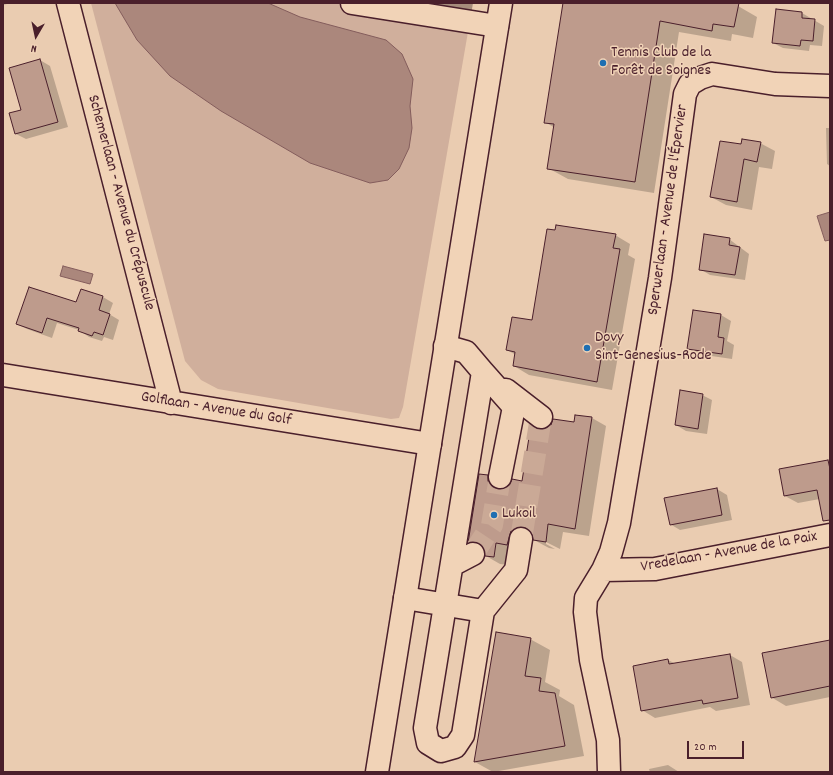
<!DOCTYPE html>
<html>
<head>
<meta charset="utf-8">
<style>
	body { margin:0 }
	#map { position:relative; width:833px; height:775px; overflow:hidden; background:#eaccb1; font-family:Dekko,sans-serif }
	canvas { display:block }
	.frame { position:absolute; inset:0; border:4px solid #4a1f2b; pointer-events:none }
	.north { position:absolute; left:16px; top:16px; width:40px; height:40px; -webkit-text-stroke:3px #f1d3b7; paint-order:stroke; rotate:189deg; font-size:11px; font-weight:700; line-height:16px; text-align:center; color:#4a1f2b }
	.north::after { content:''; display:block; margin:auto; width:14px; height:18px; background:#4a1f2b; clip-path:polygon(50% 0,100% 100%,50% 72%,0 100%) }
	.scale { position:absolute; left:687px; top:741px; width:57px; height:18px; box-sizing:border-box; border:2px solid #4a1f2b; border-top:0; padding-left:5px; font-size:12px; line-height:14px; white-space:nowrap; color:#4a1f2b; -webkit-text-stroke:3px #f1d3b7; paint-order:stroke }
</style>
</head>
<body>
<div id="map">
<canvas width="833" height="775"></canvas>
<div class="frame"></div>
<div class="north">N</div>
<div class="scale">20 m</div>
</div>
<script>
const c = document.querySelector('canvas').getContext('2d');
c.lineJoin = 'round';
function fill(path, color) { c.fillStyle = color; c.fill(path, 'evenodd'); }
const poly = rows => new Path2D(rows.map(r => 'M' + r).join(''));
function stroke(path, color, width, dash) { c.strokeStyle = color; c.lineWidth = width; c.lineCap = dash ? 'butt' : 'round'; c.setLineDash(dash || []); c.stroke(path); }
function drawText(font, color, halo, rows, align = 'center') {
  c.font = font + ' Dekko,sans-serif'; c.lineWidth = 3; c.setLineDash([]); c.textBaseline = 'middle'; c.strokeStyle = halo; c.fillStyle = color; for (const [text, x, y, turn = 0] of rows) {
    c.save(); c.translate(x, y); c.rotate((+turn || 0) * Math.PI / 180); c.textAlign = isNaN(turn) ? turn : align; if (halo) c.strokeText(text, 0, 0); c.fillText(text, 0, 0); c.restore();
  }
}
fill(poly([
	[91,3,473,3,403,407,399,418,391,419,218,389,201,380,185,361]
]), '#d0af9c');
const water = poly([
	[115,3,268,3,300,17,386,40,402,54,413,79,410,106,412,128,409,148,399,169,388,180,370,183,310,163,221,111,170,76,137,40,115,3],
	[830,212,830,240,825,241,817,216,830,212],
	[63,266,93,274,90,284,60,276,63,266]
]);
fill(water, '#ab877c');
stroke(water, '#845d5c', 1);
fill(poly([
	[3,3,11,3,3,5],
	[389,3,473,3,471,15],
	[564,3,723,3,738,6,757,17,753,38,732,34,731,41,679,32,654,193,568,179,548,168,555,128,545,122],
	[802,13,824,26,822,46,810,45,809,51,783,48,773,43],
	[40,60,50,66,68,127,26,139,16,134,22,111],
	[826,128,830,128,830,166,827,164],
	[760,143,775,151,772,169,759,167,752,210,726,205,711,197,742,145],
	[615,235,630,244,628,255,635,259,612,390,529,375,514,366,516,355,507,350],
	[729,239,749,254,745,280,710,275,700,269],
	[82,290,103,297,113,303,109,314,119,320,113,340,104,337,102,341,89,337,79,330,57,323,52,338,27,329,17,324,77,304],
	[694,311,721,315,731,321,727,341,734,345,732,359,698,354,688,348],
	[702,395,712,400,707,434,686,431,676,425],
	[576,416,592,418,606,426,589,536,563,532,560,549,546,542,546,544,555,549,549,548,534,540,534,535,531,535,525,539,508,565,500,564,486,556,485,550,483,550,469,542,487,476,502,485,502,490,523,482,540,430,575,423],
	[830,461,830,501,825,498,798,503,785,496,780,470],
	[717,489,727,495,732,520,680,530,670,524],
	[530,639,550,650,545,682,560,690,559,696,574,705,584,756,493,772,475,762],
	[830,642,830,697,786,706,771,697],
	[730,655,742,662,750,705,716,711,710,707,655,718,642,710,668,660,676,664],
	[668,765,679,772,650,772,649,769]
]), '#0003');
const building = poly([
	[563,3,739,3,734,27,713,24,712,31,660,21,635,182,547,169,554,124,544,123,563,3],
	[776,9,802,12,802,18,815,19,813,41,801,40,800,46,772,43,776,9],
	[40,59,58,122,15,134,9,113,21,110,9,68,40,59],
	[742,139,761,142,757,162,744,159,737,202,710,197,720,141,741,144,742,139],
	[556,225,616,234,613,248,620,249,597,382,513,366,515,352,506,350,512,317,532,320,547,229,555,230,556,225],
	[704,234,730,238,729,245,740,247,735,275,699,270,704,234],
	[29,287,76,302,81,289,103,296,99,310,110,314,103,335,94,332,92,336,78,331,79,328,47,318,42,333,16,324,29,287],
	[693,310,721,314,718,337,724,338,722,354,687,349,693,310],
	[680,390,703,394,698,429,675,425,680,390],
	[575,415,592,417,575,529,548,524,546,542,533,540,532,534,529,529,523,527,517,527,511,531,507,545,496,543,494,557,485,556,484,549,480,544,474,542,468,543,479,474,488,475,488,481,491,486,498,489,504,489,509,486,512,479,522,481,531,425,540,429,546,428,551,425,553,419,574,422,575,415],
	[828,460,830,469,830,520,823,521,817,490,784,496,779,469,828,460],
	[717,488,722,515,670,525,664,498,717,488],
	[496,632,531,638,525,676,541,678,539,691,555,693,565,746,474,762,496,632],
	[830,640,830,686,771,698,762,653,830,640],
	[730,654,738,698,703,704,702,700,641,711,633,666,668,659,669,664,730,654]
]);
fill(building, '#be9b8c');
stroke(building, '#4a1f2b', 1);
stroke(poly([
	[521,539,541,417],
	[473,554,492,525,500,477]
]), '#caa996', 22, [22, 11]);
const minor = poly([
	[68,3,171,403],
	[352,3,497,26],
	[445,346,466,352,483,372,425,728,428,743,441,751,455,747,463,735,483,611],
	[483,372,514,407,500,477],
	[3,375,430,444],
	[506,390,541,417],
	[452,565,473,554],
	[603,570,655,569,830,535],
	[405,598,483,611,516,570,521,539],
	[609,772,608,740,591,660,585,612,586,598,603,570,611,552,619,523,660,278,685,94,690,84,700,78,712,74,775,84,830,86]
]);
const major = poly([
	[377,772,501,3]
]);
stroke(minor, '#4a1f2b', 25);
stroke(major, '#4a1f2b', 25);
stroke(minor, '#f1d3b7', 22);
stroke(major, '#f1d3b7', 22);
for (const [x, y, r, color] of [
	[603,63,4,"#1f6fb2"],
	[587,348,4,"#1f6fb2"],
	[494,515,4,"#1f6fb2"]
]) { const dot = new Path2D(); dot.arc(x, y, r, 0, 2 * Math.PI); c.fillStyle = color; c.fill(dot); stroke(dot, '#f1d3b7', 1.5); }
drawText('16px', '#4a1f2b', '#f1d3b7', [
	["Tennis Club de la",611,54],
	["Forêt de Soignes",611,72],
	["Dovy",595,339],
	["Sint-Genesius-Rode",595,357],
	["Lukoil",502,515]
], 'left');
drawText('16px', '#4a1f2b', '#f1d3b7', [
	["Schemerlaan - Avenue du Crépuscule",120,203,75],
	["Sperwerlaan - Avenue de l'Épervier",669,210,-82],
	["Golflaan - Avenue du Golf",216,410,9],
	["Vredelaan - Avenue de la Paix",729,553,-10]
]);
</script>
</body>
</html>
